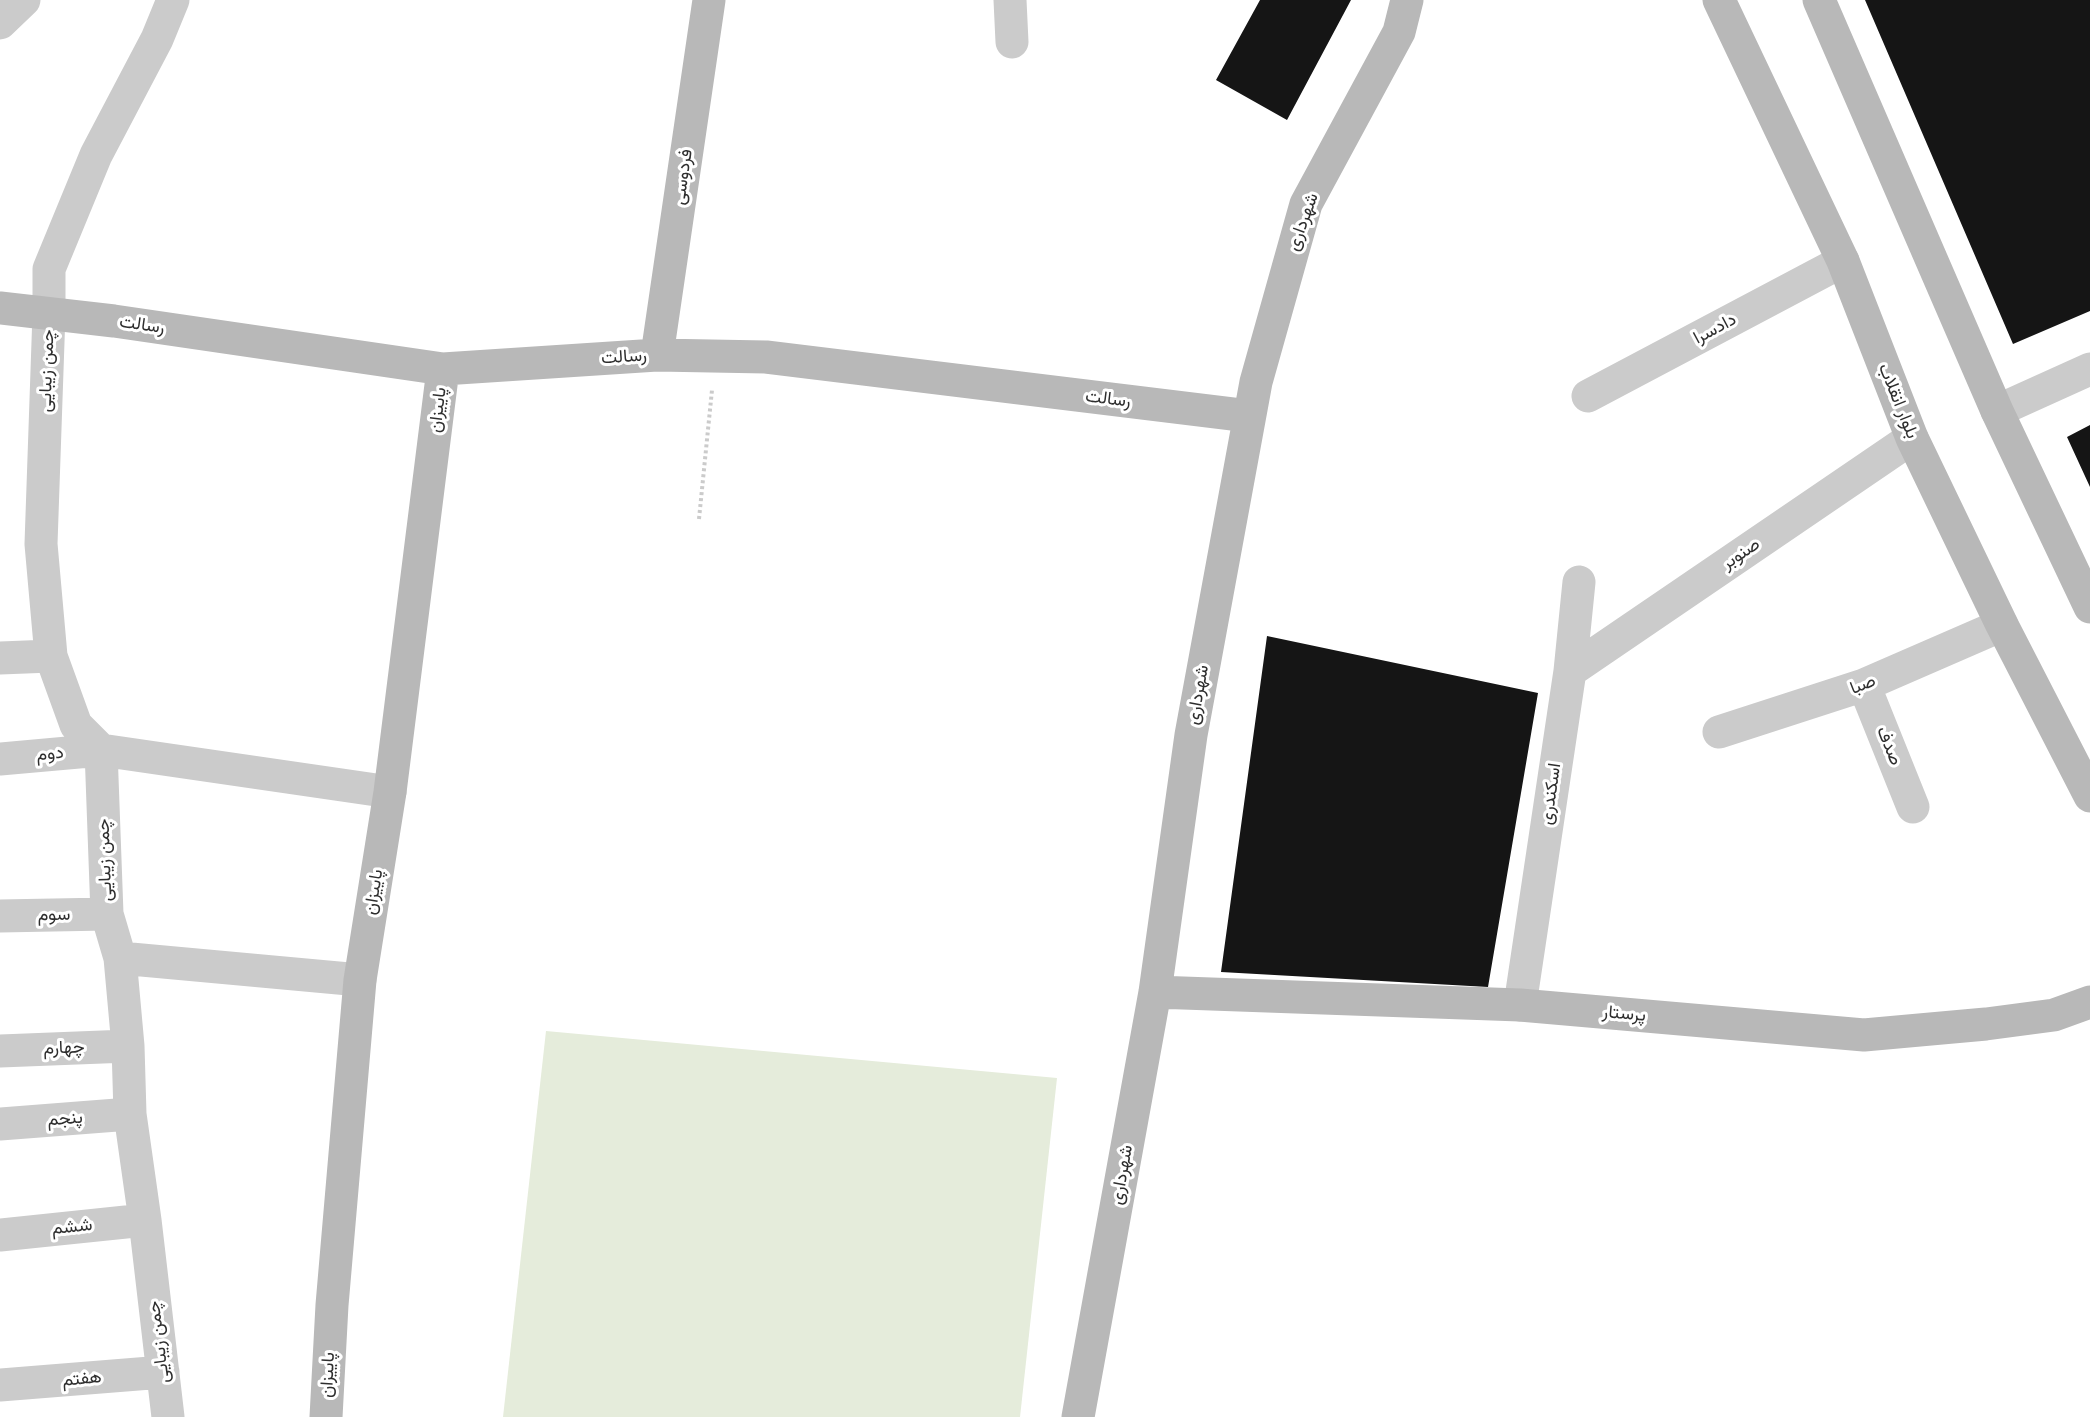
<!DOCTYPE html>
<html>
<head>
<meta charset="utf-8">
<style>
	body { margin:0 }
	canvas { display:block; background:#fff }
</style>
</head>
<body>
<canvas width="2090" height="1417"></canvas>
<script>
const c = document.querySelector('canvas').getContext('2d');
c.lineJoin = 'round';
function fill(path, color) { c.fillStyle = color; c.fill(path, 'evenodd'); }
const poly = rows => new Path2D(rows.map(r => 'M' + r).join(''));
function stroke(path, color, width, dash) { c.strokeStyle = color; c.lineWidth = width; c.lineCap = dash ? 'butt' : 'round'; c.setLineDash(dash || []); c.stroke(path); }
function drawText(font, color, halo, rows, align = 'center') {
  c.font = font + ' Helvetica,Vazirmatn,sans-serif'; c.lineWidth = 6; c.setLineDash([]); c.textBaseline = 'middle'; c.strokeStyle = halo; c.fillStyle = color; for (const [text, x, y, turn = 0] of rows) {
    c.save(); c.translate(x, y); c.rotate((+turn || 0) * Math.PI / 180); c.textAlign = isNaN(turn) ? turn : align; if (halo) c.strokeText(text, 0, 0); c.fillText(text, 0, 0); c.restore();
  }
}
fill(poly([
	[546,1031,1057,1078,1020,1417,503,1417]
]), '#e5ecdb');
fill(poly([
	[1260,0,1351,0,1287,120,1216,80],
	[1865,0,2090,0,2090,311,2013,344],
	[2090,425,2090,487,2067,437],
	[1267,636,1538,693,1488,987,1221,972]
]), '#151515');
stroke(poly([
	[699,519,712,390]
]), '#cbcbcb', 4, [3, 3]);
stroke(poly([
	[1010,0,1012,42],
	[0,23,24,0],
	[1588,396,1843,261],
	[1997,411,2090,369],
	[0,658,51,656],
	[1570,671,1912,438],
	[1864,685,1913,807],
	[1719,732,1864,685,2002,625],
	[0,759,101,750,390,792],
	[0,916,107,914],
	[120,958,360,980],
	[1520,1005,1570,671,1579,582],
	[0,1051,128,1046],
	[0,1124,130,1114],
	[0,1235,145,1220],
	[0,1385,163,1372],
	[168,1417,145,1220,130,1114,128,1046,120,958,107,914,101,750,76,725,51,656,41,544,49,313,49,269,96,155,157,39,173,0]
]), '#cbcbcb', 33);
stroke(poly([
	[1719,0,1843,261,1912,438,2002,625,2090,796],
	[1819,0,1997,411,2090,607],
	[0,308,114,321,443,369,657,355,766,357,1249,416],
	[657,355,709,0],
	[1155,992,1520,1005,1864,1035,1986,1024,2054,1015,2090,1002],
	[326,1417,332,1305,360,980,390,792,443,369],
	[1078,1417,1155,992,1191,735,1256,382,1306,204,1399,32,1407,0]
]), '#b8b8b8', 33);
drawText('18px', '#2e2e2e', '#fff', [
	["فردوسی",683,177,-82],
	["شهرداری",1303,222,-70],
	["رسالت",142,325,8],
	["دادسرا",1715,329,-28],
	["رسالت",624,357,-4],
	["چمن زیبایی",47,371,-88],
	["رسالت",1108,399,7],
	["بلوار انقلاب",1898,401,68],
	["پاییزان",438,410,-83],
	["صنوبر",1741,554,-34],
	["صبا",1863,685,-21],
	["شهرداری",1198,695,-80],
	["صدف",1889,746,68],
	["دوم",50,754,-5],
	["اسکندری",1551,794,-82],
	["چمن زیبایی",105,860,-92],
	["پاییزان",374,892,-81],
	["سوم",54,915,-1],
	["پرستار",1624,1014,5],
	["چهارم",64,1048,-2],
	["پنجم",65,1119,-4],
	["شهرداری",1122,1175,-80],
	["ششم",72,1227,-6],
	["چمن زیبایی",159,1342,-97],
	["پاییزان",328,1375,-87],
	["هفتم",82,1379,-5]
]);
</script>
</body>
</html>
